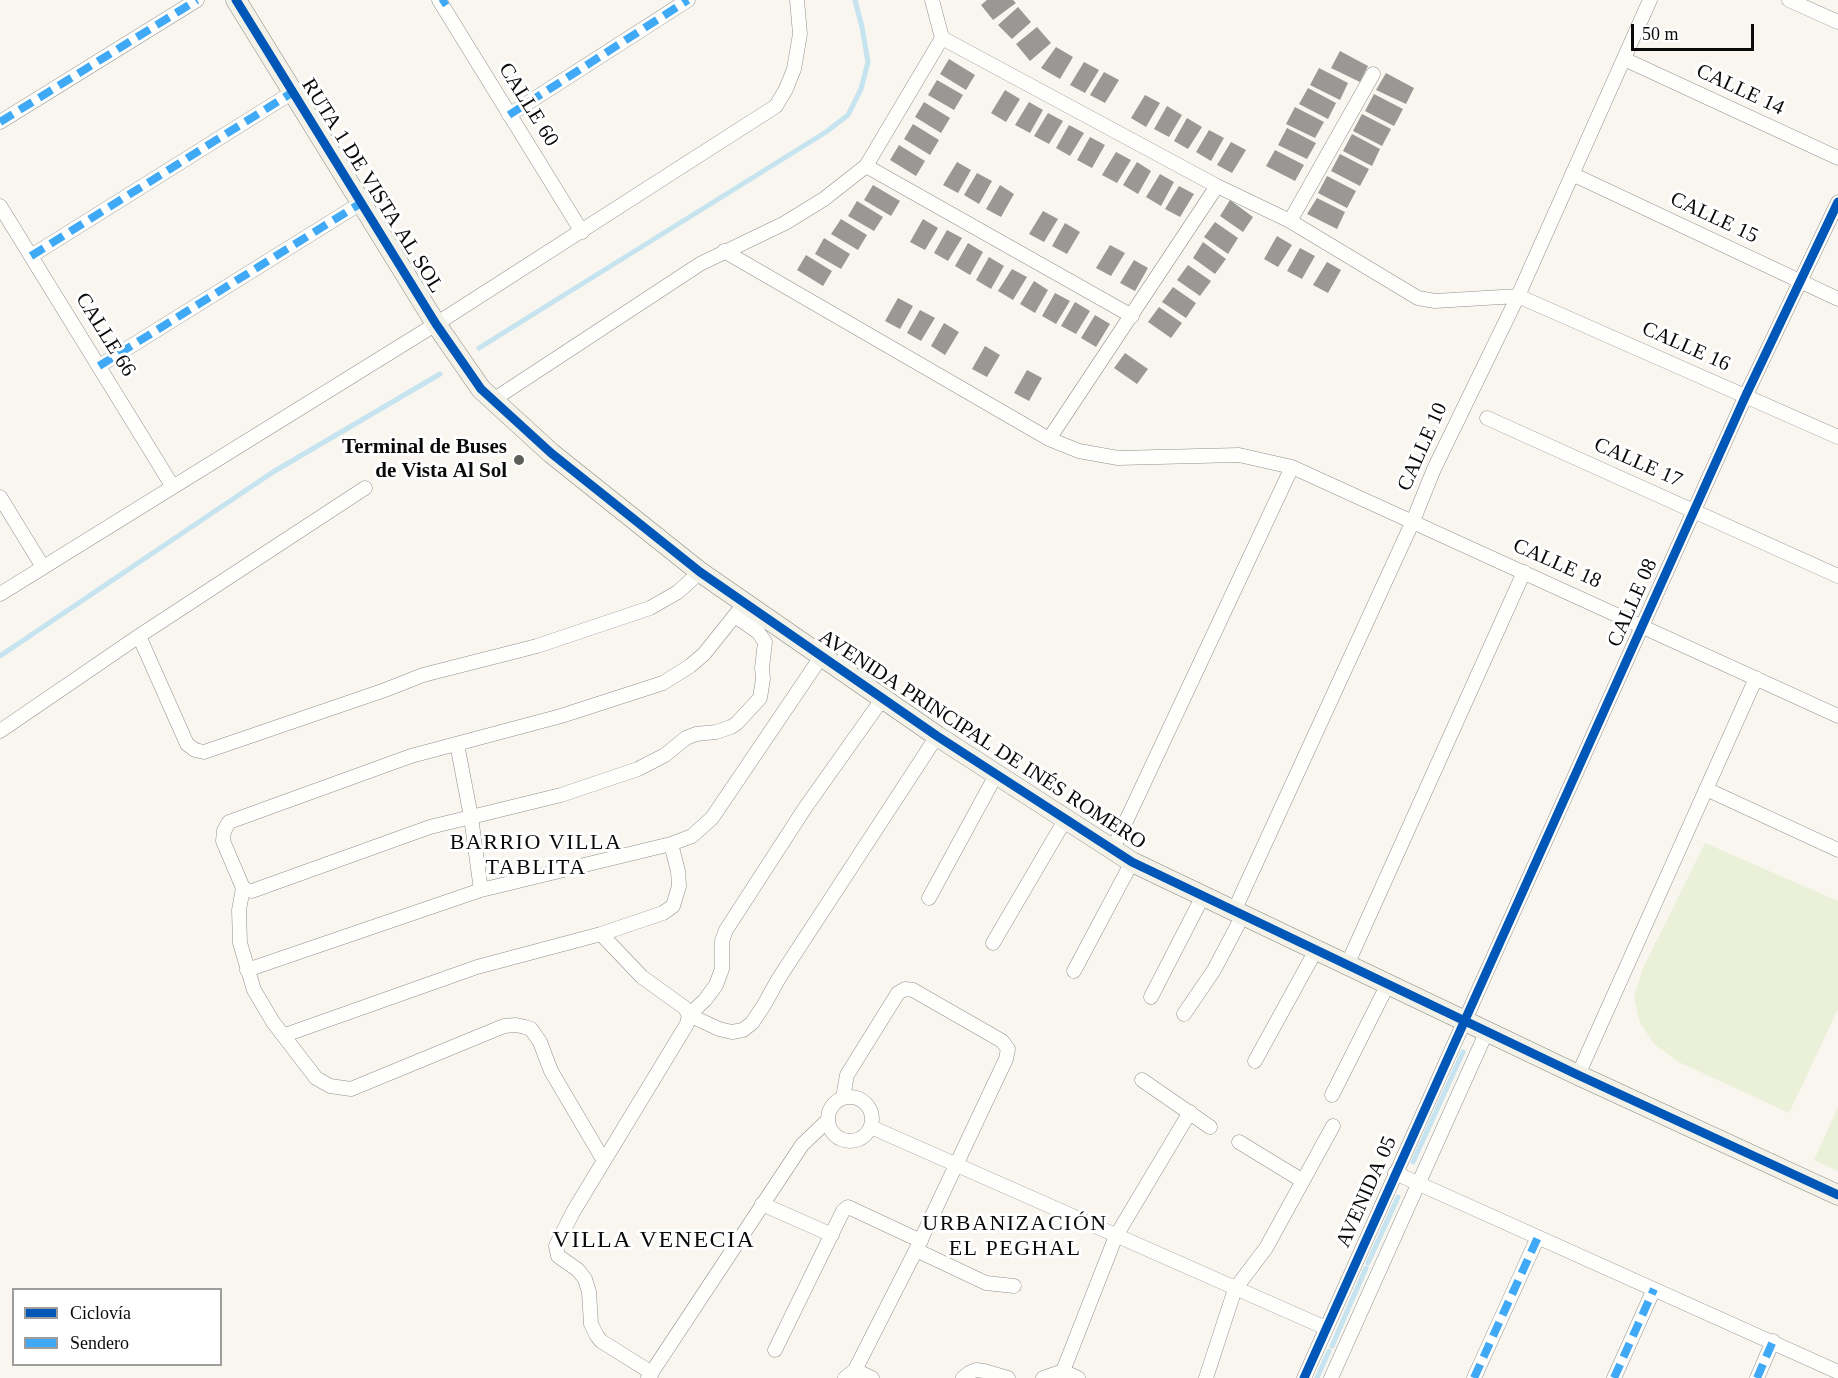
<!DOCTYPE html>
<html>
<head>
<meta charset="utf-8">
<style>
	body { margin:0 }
	#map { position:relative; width:1838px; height:1378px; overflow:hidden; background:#f8f6ee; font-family:"Times New Roman",serif }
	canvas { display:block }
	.legend { position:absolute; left:12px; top:1288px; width:210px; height:78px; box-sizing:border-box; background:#fff; border:2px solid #9d9d9d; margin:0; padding:8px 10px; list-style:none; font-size:18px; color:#0a0a0a }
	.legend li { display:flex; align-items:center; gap:12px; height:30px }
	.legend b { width:30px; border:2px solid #9d9d9d }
	.scale { position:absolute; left:1631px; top:24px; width:123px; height:27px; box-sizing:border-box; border:3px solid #0a0a0a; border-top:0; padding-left:8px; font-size:18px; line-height:21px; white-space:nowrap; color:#0a0a0a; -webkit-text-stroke:4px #fff; paint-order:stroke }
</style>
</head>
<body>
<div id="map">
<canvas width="1838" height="1378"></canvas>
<ul class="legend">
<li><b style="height:8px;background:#0057b8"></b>Ciclovía</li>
<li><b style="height:8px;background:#3fa9f5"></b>Sendero</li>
</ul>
<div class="scale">50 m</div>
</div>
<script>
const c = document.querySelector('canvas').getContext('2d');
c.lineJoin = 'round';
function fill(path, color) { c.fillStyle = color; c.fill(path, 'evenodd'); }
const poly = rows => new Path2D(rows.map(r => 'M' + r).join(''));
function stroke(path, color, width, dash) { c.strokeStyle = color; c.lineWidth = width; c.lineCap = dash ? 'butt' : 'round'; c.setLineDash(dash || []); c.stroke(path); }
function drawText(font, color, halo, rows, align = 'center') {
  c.font = font + ' "Times New Roman",serif'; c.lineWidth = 6; c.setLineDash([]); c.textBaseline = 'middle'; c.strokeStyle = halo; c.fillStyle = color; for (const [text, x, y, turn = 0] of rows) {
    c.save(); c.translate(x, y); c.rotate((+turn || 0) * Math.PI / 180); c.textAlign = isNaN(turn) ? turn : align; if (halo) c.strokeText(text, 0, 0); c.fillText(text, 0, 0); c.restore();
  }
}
fill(poly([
	[1705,843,1838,901,1838,1009,1789,1113,1679,1062,1655,1045,1640,1023,1634,997,1643,968],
	[1838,1107,1838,1171,1814,1160]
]), '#ebf0d9');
stroke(poly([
	[479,348,826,132,848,115,861,89,868,62,862,27,855,0],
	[0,656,273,472,440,374],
	[1413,1162,1463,1052],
	[1368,1263,1398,1197],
	[1332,1346,1366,1268],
	[1317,1378,1329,1351]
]), '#c6e3f0', 5);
fill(poly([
	[987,0,1013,0,1016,3,993,20,981,5],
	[1018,7,1031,22,1012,39,998,25],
	[1037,27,1051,43,1030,61,1016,44],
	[1056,47,1073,57,1060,79,1041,68],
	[1340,51,1368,66,1360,82,1331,68],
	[949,59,975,75,966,90,940,74],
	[1084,62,1099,70,1085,93,1070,85],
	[1319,68,1348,83,1340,100,1310,85],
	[1104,72,1119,80,1105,103,1090,95],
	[1386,73,1414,88,1406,104,1376,90],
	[937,80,963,95,954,110,928,95],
	[1308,88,1336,103,1328,119,1299,104],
	[1005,90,1020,99,1006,122,991,113],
	[1374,94,1403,109,1394,126,1365,111],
	[1145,95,1160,103,1146,127,1131,118],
	[924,102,950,118,941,133,915,117],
	[1029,102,1043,110,1030,133,1015,125],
	[1167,106,1182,115,1169,137,1154,129],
	[1295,107,1324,122,1315,138,1286,124],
	[1048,113,1063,121,1049,144,1034,136],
	[1362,114,1391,129,1382,146,1353,131],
	[1187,118,1202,127,1188,149,1174,141],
	[913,124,939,140,930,155,904,139],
	[1069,125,1084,133,1070,156,1056,148],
	[1287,128,1316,143,1307,159,1278,145],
	[1209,130,1224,138,1211,161,1196,152],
	[1352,134,1380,149,1372,166,1343,151],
	[1090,137,1105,145,1092,168,1077,160],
	[1231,142,1246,150,1232,173,1217,165],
	[899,145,925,161,916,176,890,160],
	[1275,150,1304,165,1295,181,1266,166],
	[1116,152,1131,160,1117,183,1102,175],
	[1340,154,1369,169,1360,186,1331,171],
	[957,162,971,170,958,193,943,185],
	[1137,162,1151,171,1138,194,1123,185],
	[977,173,992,181,979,204,964,195],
	[1160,174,1174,182,1161,206,1146,197],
	[1327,176,1356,191,1347,208,1318,193],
	[873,185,900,201,891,216,864,200],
	[1000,185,1014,194,1001,217,986,209],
	[1179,186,1194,194,1180,217,1165,209],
	[1317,198,1345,212,1337,229,1307,214],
	[1230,200,1253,217,1243,232,1220,216],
	[857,201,883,217,874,231,848,216],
	[1043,211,1058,219,1044,242,1029,234],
	[841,219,867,235,858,250,831,234],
	[923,219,938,228,925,250,910,242],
	[1215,222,1238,238,1228,254,1204,237],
	[1065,223,1080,232,1067,254,1052,246],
	[947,230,962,238,948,261,934,253],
	[1277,236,1292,245,1278,267,1264,259],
	[824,238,850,254,841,269,815,254],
	[1203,242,1226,259,1215,274,1193,258],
	[968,243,983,252,970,275,955,266],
	[1110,245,1125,253,1111,276,1096,268],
	[1300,248,1315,256,1302,279,1287,271],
	[806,255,832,271,823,286,797,270],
	[989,257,1004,266,991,289,976,280],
	[1134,260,1148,268,1135,291,1120,283],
	[1327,262,1341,270,1328,293,1313,285],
	[1188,265,1211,281,1200,296,1177,280],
	[1012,269,1027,277,1013,300,998,291],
	[1034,281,1048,290,1035,313,1020,304],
	[1173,287,1196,303,1186,318,1162,302],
	[1055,293,1070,301,1056,324,1042,316],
	[898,298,913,306,900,329,885,321],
	[1075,302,1090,311,1076,334,1061,326],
	[1159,307,1182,323,1171,338,1148,322],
	[920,310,935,318,921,341,907,333],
	[1095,315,1110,324,1096,347,1081,338],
	[944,323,959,332,945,355,931,346],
	[985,346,1000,355,987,377,972,369],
	[1125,353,1148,369,1137,384,1114,368],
	[1027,370,1042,378,1029,401,1014,393]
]), '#9a9894');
const street = poly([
	[439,0,582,232],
	[1789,0,1838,22],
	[942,38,1217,186,1290,221,1418,298,1435,301,1518,296,1838,437],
	[1624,59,1838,158],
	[509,115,688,0],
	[0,122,197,0],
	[866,166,1132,316],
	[1572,174,1838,299],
	[0,206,173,487],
	[1290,221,1373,74],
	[724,251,1049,439,1079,451,1118,458,1239,455,1292,467,1838,716],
	[31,256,293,92],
	[99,366,361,203],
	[493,400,700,264,785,223,824,199,866,166,942,38,932,0],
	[1487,418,1838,576],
	[1049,439,1217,186],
	[0,497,43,567],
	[0,594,436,324,776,106,786,89,794,69,800,34,797,0],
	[139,636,187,744,195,750,204,752,385,690,423,675,537,646,650,608,678,592,700,572],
	[0,731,139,636,365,488],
	[457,744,471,817,481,890],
	[1706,789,1838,850],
	[1112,851,1292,467],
	[243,888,247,890,252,891,430,827,561,795,638,769,665,755,686,738,696,734,716,732,731,727,737,723,760,698,763,679,762,668,765,642,758,632,735,616],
	[929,898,996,775],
	[1234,911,1413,521,1434,469,1518,296,1650,0],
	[601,934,642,977,685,1008,689,1015,719,1029,732,1032,743,1030,752,1023,764,1005,779,978,937,736],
	[993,943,1065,820],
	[1347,965,1524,572],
	[247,970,481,890,671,844,692,836,712,818,821,657],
	[1074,971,1132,862],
	[1151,997,1203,896],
	[1184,1014,1214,970,1243,915],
	[285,1035,477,967,601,934,663,913,673,906,679,886,678,871,671,844],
	[1255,1061,1316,950],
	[1578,1075,1756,678],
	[1142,1080,1210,1127],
	[1332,1095,1388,984],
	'828 1119a22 22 0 1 1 44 0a22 22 0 1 1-44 0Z',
	[843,1098,847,1075,898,993,905,989,913,990,1002,1041,1008,1049,1006,1059,916,1250,855,1370,845,1378],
	[871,1127,1326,1328],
	[1239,1142,1303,1181],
	[604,1161,551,1071,540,1042,531,1029,525,1027,516,1025,504,1026,351,1089,330,1086,316,1078,273,1022,254,990,240,943,239,910,243,888,223,841,224,831,229,822,411,756,561,716,663,683,690,666,704,654,744,604],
	[1395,1173,1838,1372],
	[762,1204,832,1235],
	[916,1250,986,1283,1014,1286],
	[775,1350,843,1211,848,1207,921,1241],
	[855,1370,872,1378],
	[1063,1371,1116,1236,1190,1112],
	[652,1373,601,1341,597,1336,591,1324,589,1292,585,1279,578,1270,558,1256,556,1246,573,1212,687,1024,689,1015,705,1000,716,985,722,969,722,941,726,930,805,808,883,698],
	[648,1378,802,1145,827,1121],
	[963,1378,969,1373,976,1370,984,1371,1008,1378],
	[1043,1378,1063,1371,1078,1378],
	[1206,1378,1235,1289,1266,1248,1333,1126],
	[1304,1378,1746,395,1838,202],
	[1331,1378,1487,1031],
	[1474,1378,1538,1237],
	[1614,1378,1654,1289],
	[1757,1378,1773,1341]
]);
const secondary = poly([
	[236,0,436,324,481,389,551,453,700,572,937,736,1132,862,1578,1075,1838,1195]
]);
stroke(street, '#91908d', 15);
stroke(secondary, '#888783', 21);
stroke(street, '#fefefc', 14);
stroke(secondary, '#f3f2e8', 20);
stroke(poly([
	[441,4,447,0],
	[509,115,688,0],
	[0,122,197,0],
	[31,256,293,92],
	[99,366,361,203],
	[1474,1378,1538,1237],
	[1614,1378,1654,1289],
	[1757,1378,1773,1341]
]), '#3fa9f5', 8, [15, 8]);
stroke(poly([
	[236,0,436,324,481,389,551,453,700,572,937,736,1132,862,1578,1075,1838,1195],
	[1304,1378,1746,395,1838,202]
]), '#0057b8', 9);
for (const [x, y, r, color] of [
	[519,460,6,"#5d5d5a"]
]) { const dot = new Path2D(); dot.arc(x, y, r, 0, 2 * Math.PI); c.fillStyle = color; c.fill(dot); stroke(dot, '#fff', 2); }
drawText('21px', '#0a0a0a', '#fff', [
	["CALLE 14",1740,90,25],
	["CALLE 60",528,105,58],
	["RUTA 1 DE VISTA AL SOL",372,186,58],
	["CALLE 15",1714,218,25],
	["CALLE 66",105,335,58],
	["CALLE 16",1686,347,24],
	["CALLE 10",1423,447,-66],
	["CALLE 17",1638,463,24],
	["CALLE 18",1557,564,24],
	["CALLE 08",1633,603,-66],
	["AVENIDA PRINCIPAL DE INÉS ROMERO",982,740,33],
	["AVENIDA 05",1367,1192,-66]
]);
drawText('bold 21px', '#0a0a0a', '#fff', [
	["Terminal de Buses",507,448],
	["de Vista Al Sol",507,472]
], 'right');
c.letterSpacing = '1.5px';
drawText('22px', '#0a0a0a', '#fff', [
	["BARRIO VILLA",536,843],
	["TABLITA",536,868],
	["URBANIZACIÓN",1015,1224],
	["EL PEGHAL",1015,1249]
]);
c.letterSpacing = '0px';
c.letterSpacing = '1.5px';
drawText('24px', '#0a0a0a', '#fff', [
	["VILLA VENECIA",654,1241]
]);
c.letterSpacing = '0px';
</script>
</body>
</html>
